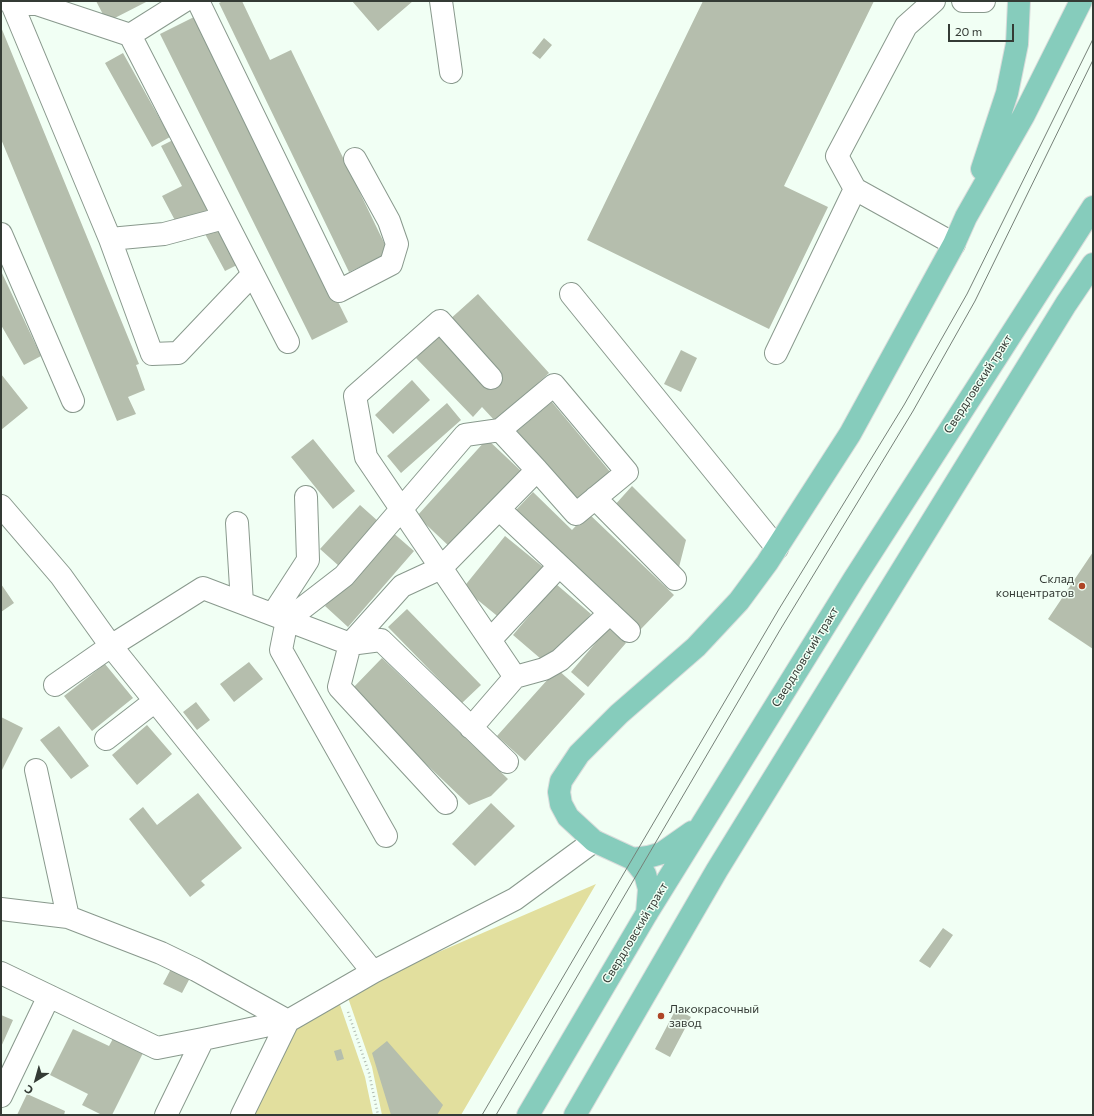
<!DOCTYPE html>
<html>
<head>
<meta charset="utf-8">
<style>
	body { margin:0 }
	#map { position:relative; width:1094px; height:1116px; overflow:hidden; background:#f1fff4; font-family:Commissioner,sans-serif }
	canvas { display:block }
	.frame { position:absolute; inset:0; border:2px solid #343b35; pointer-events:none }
	.north { position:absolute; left:16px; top:1060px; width:40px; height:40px; -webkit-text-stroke:3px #f1fff4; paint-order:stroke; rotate:217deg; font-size:11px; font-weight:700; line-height:16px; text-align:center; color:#343b35 }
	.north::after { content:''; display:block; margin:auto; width:14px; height:18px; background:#343b35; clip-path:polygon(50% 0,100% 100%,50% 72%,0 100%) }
	.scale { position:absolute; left:948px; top:24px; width:66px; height:18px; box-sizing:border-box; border:2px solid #343b35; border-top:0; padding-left:5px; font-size:12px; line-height:14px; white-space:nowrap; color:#343b35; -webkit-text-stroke:3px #f1fff4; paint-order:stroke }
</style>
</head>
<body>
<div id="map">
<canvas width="1094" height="1116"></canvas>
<div class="frame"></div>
<div class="north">С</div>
<div class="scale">20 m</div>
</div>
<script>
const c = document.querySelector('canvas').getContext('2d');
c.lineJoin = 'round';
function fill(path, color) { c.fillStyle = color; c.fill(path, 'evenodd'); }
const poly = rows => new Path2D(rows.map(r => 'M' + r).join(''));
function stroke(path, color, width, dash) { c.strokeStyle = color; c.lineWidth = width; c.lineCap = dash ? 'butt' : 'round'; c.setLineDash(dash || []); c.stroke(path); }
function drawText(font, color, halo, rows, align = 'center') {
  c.font = font + ' Commissioner,sans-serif'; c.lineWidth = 3; c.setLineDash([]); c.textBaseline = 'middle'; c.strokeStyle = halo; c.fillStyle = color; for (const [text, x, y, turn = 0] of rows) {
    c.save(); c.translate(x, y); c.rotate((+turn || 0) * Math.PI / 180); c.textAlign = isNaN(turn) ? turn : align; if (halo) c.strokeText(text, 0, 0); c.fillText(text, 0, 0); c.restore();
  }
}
fill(poly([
	[596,884,461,1115,382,1115,372,1067,346,992],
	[337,996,365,1077,373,1115,253,1115,298,1023]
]), '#e2df9e');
fill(poly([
	[96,1,148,1,107,22],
	[223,1,242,1,270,60,291,50,389,253,349,272,219,3],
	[352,1,413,1,378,31],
	[703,1,874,1,784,186,828,207,769,329,587,240],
	[196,16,348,322,312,340,160,34],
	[1,27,139,364,136,365,145,390,128,397,136,414,117,421,1,139],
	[544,38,552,45,540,59,532,53],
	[123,53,170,137,152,147,105,63],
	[179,137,215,206,178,226,162,196,182,186,161,146],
	[218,225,239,264,225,271,204,232],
	[1,271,41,356,24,365,1,325],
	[478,294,549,373,496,422,482,407,473,417,416,358,438,336,490,390,501,380,448,321],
	[681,350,697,358,681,392,664,384],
	[1,374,28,408,1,430],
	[412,380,430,400,393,434,375,415],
	[552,402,611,473,576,501,517,431],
	[447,403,461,420,401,473,387,456],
	[313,439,355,491,333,509,291,457],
	[487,439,521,471,451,548,417,516],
	[632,486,686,540,679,567,614,506],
	[533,492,572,530,588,513,674,595,640,630,516,510],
	[360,505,379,522,339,566,320,549],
	[391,531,414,551,348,627,325,606],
	[505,536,543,567,501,619,463,588],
	[1093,552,1093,649,1048,619],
	[1,584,14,603,1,612],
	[556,584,591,614,548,665,513,635],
	[407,609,481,685,462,703,388,627],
	[608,628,626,643,588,687,571,672],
	[382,658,508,779,491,796,469,805,350,691],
	[249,662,263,679,234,702,220,684],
	[105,664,133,698,92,731,64,696],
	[557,669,585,694,525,761,497,736],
	[196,702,210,720,197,730,183,712],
	[1,717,23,728,1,772],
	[147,725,172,754,137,785,112,755],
	[59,726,89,766,71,779,40,740],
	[198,793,242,848,201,881,205,885,190,897,129,819,143,807,157,825],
	[491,803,515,826,475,866,452,844],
	[943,928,953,935,930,968,919,961],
	[172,967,191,976,182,993,163,984],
	[676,1009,691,1017,670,1057,655,1049],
	[1,1015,13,1020,1,1047],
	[73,1029,109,1046,115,1035,145,1049,112,1115,102,1115,82,1105,88,1094,50,1075],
	[387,1041,443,1105,437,1115,391,1115,372,1053],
	[341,1049,344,1059,337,1061,334,1051],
	[27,1094,65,1111,64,1115,17,1115]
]), '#b5bead');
const minor = poly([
	[8,1,12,4,37,4,130,35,288,342],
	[198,1,339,291,391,264,397,244,389,221,355,159],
	[441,1,451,72],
	[934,1,906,26,837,156,855,189,954,244],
	[963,1,984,1],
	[12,4,110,239,152,354,178,353,253,274],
	[130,35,184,1],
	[1,234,73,401],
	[110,239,164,234,224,218],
	[571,294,777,548],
	[776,353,855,189],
	[500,430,537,470],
	[595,498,675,579],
	[1,506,61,576,111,646,373,972],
	[499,509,629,631],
	[237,523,242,603],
	[273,614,308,560,306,497],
	[490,640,559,566],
	[515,677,544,669,560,660,610,613],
	[55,685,111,646,203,588,350,644,381,640,507,762],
	[471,728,515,677,366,457,355,396,440,321,491,378],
	[106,739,155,701],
	[36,770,68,917],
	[386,836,281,650,287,620,344,576,465,435,500,430,554,385,627,472,576,514,537,470,441,568,402,586,350,644,339,687,446,803],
	[1,909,68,917,161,953,196,970,288,1021,203,1039,166,1115],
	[1,973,157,1048,203,1039],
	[1,1096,49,996],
	[242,1115,288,1021,373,972,515,899,594,841]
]);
const major = poly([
	[982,169,1007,93,1017,44,1019,1],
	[633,859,648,857,662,853,692,832],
	[647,913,649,889,645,874,633,859,594,841,568,817,561,804,559,792,561,781,579,754,619,714,696,647,739,601,767,563,850,434,954,244,966,217,1024,115,1081,1],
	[528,1115,647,913,854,579,1093,207],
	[575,1115,717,870,1066,304,1093,264]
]);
stroke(minor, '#89998d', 24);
stroke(major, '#dadcdb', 24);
stroke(poly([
	[348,1012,369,1073,378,1115]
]), '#b1bdb3', 2.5, [1, 3]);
stroke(minor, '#fff', 22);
stroke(major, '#86ccbc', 22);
stroke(poly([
	[482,1115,779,609,904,405,967,294,1093,39],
	[496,1115,780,630,913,411,975,301,1093,60]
]), '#768078', 1);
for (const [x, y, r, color] of [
	[1082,586,4,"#ae4526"],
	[661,1016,4,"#ae4526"]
]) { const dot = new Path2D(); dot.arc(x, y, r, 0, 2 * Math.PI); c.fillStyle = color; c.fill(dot); stroke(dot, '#f1fff4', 1.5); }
drawText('12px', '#343b35', '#f1fff4', [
	["Свердловский тракт",978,384,-57],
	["Свердловский тракт",805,657,-58],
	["Свердловский тракт",635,933,-59]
]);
drawText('12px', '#343b35', '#f1fff4', [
	["Склад",1074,579],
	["концентратов",1074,593],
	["Лакокрасочный",669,1009,"left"],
	["завод",669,1023,"left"]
], 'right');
</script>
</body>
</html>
